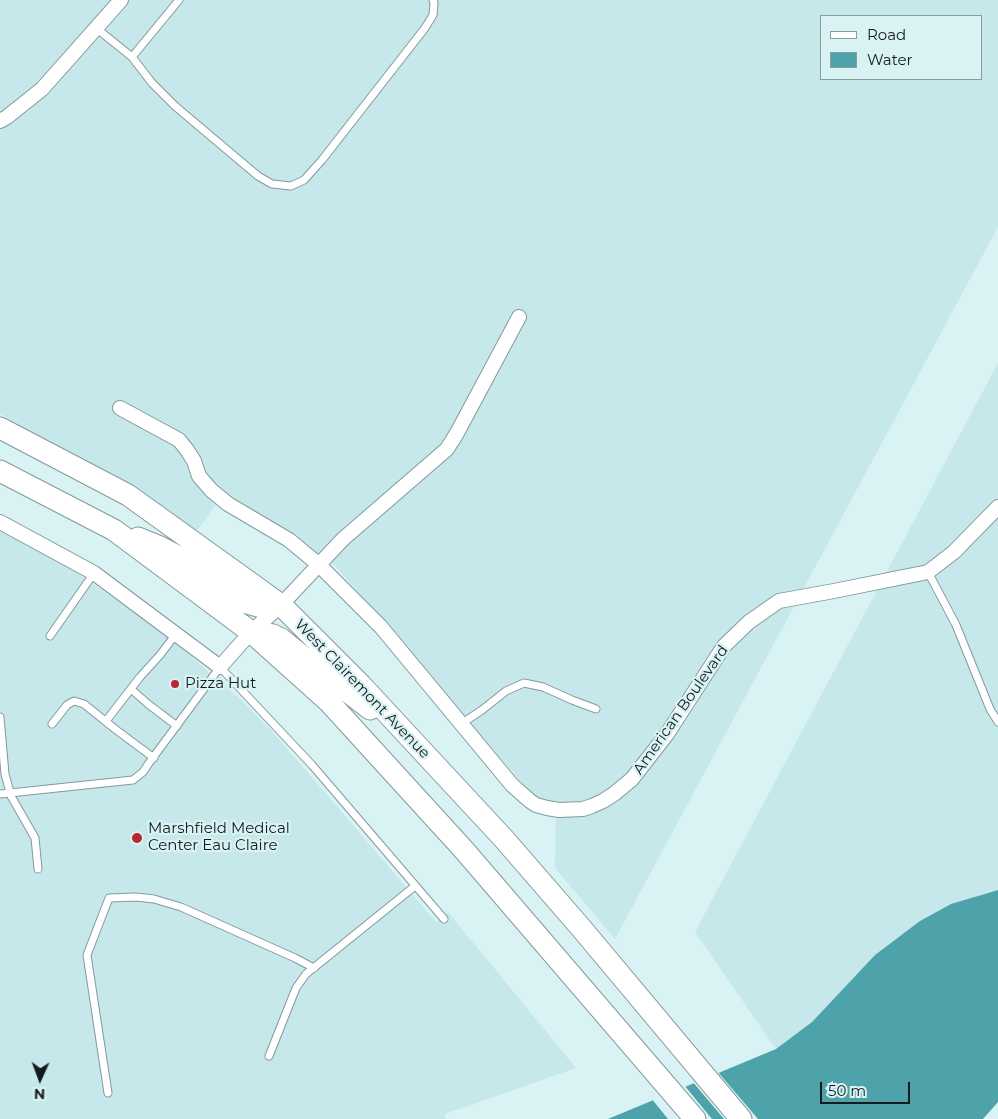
<!DOCTYPE html>
<html>
<head>
<meta charset="utf-8">
<style>
	body { margin:0 }
	#map { position:relative; width:998px; height:1119px; overflow:hidden; background:#d9f2f4; font-family:Montserrat,sans-serif }
	canvas { display:block }
	.legend { position:absolute; left:820px; top:15px; width:162px; height:65px; box-sizing:border-box; background:#d9f2f4; border:1px solid #8a9c9e; margin:0; padding:6px 9px; list-style:none; font-size:15px; color:#131c1d }
	.legend li { display:flex; align-items:center; gap:10px; height:25px }
	.legend b { width:25px; border:1px solid #8a9c9e }
	.north { position:absolute; left:15px; top:1054px; width:50px; height:50px; -webkit-text-stroke:4px #d9f2f4; paint-order:stroke; rotate:182deg; font-size:14px; font-weight:700; line-height:20px; text-align:center; color:#131c1d }
	.north::after { content:''; display:block; margin:auto; width:18px; height:22px; background:#131c1d; clip-path:polygon(50% 0,100% 100%,50% 72%,0 100%) }
	.scale { position:absolute; left:820px; top:1082px; width:90px; height:22px; box-sizing:border-box; border:2px solid #131c1d; border-top:0; padding-left:6px; font-size:15px; line-height:18px; white-space:nowrap; color:#131c1d; -webkit-text-stroke:4px #d9f2f4; paint-order:stroke }
</style>
</head>
<body>
<div id="map">
<canvas width="998" height="1119"></canvas>
<ul class="legend">
<li><b style="height:6px;background:#fff"></b>Road</li>
<li><b style="height:14px;background:#4ea3aa"></b>Water</li>
</ul>
<div class="north">N</div>
<div class="scale">50 m</div>
</div>
<script>
const c = document.querySelector('canvas').getContext('2d');
c.lineJoin = 'round';
function fill(path, color) { c.fillStyle = color; c.fill(path, 'evenodd'); }
const poly = rows => new Path2D(rows.map(r => 'M' + r).join(''));
function stroke(path, color, width, dash) { c.strokeStyle = color; c.lineWidth = width; c.lineCap = dash ? 'butt' : 'round'; c.setLineDash(dash || []); c.stroke(path); }
function drawText(font, color, halo, rows, align = 'center') {
  c.font = font + ' Montserrat,sans-serif'; c.lineWidth = 4.5; c.setLineDash([]); c.textBaseline = 'middle'; c.strokeStyle = halo; c.fillStyle = color; for (const [text, x, y, turn = 0] of rows) {
    c.save(); c.translate(x, y); c.rotate((+turn || 0) * Math.PI / 180); c.textAlign = isNaN(turn) ? turn : align; if (halo) c.strokeText(text, 0, 0); c.fillText(text, 0, 0); c.restore();
  }
}
fill(poly([
	[0,0,998,0,998,227,615,939,555,868,556,804,534,795,528,790,394,635,365,600,335,566,251,509,225,492,196,532,0,414],
	[822,16,982,16,982,79,822,79],
	[998,363,998,890,978,895,875,955,812,1022,776,1049,695,932],
	[0,531,62,563,136,613,173,641,239,698,269,728,328,796,436,922,448,912,576,1068,445,1114,446,1119,0,1119]
]), '#c6e8eb');
fill(poly([
	[998,890,998,1102,983,1119,608,1119,776,1049,812,1022,875,955,920,921,951,904]
]), '#4ea3aa');
fill(poly([
	[717,1071,758,1119,724,1119,692,1081],
	[684,1085,712,1119,668,1119,651,1098]
]), '#d9f2f4');
const lane = poly([
	[96,28,132,57,179,0],
	[132,57,152,83,175,106,258,176,272,184,291,186,304,180,322,160,425,28,433,15,434,3,433,0],
	[928,572,956,625,990,709,998,722],
	[50,636,94,573],
	[131,689,148,704,177,726],
	[0,717,5,774,11,796,35,838,38,869],
	[106,721,140,677,160,655,176,634],
	[52,724,67,705,74,701,84,704,115,729,154,758],
	[461,724,482,710,506,691,524,683,543,687,572,700,596,709],
	[0,794,133,780,143,772,149,763,220,667,312,765,444,919],
	[269,1056,296,988,306,974,415,886],
	[108,1093,87,955,109,898,136,897,154,899,181,907,295,958,314,968]
]);
const street = poly([
	[0,121,7,117,42,89,121,0],
	[120,408,179,440,187,450,194,461,199,476,211,490,228,504,289,540,318,564,381,627,512,785,530,801,536,805,547,808,559,810,583,809,592,806,603,801,614,794,632,779,667,734,724,646,749,622,779,601,834,591,928,572,954,552,998,507],
	[0,522,94,573,220,667,251,632,281,605,343,539,447,449,457,433,519,317]
]);
const primary = poly([
	[0,428,128,495,281,605,361,685,504,839,582,929,741,1119],
	[0,471,114,530,251,632,329,702,464,850,695,1119],
	[138,538,160,547,177,556,240,601,261,607,281,605],
	[251,632,273,635,281,639,308,661,370,709]
]);
stroke(lane, '#839a9c', 9);
stroke(street, '#839a9c', 16);
stroke(primary, '#839a9c', 23);
stroke(lane, '#fff', 7);
stroke(street, '#fff', 14);
stroke(primary, '#fff', 21);
for (const [x, y, r, color] of [
	[175,684,5,"#b82732"],
	[137,838,6,"#b82732"]
]) { const dot = new Path2D(); dot.arc(x, y, r, 0, 2 * Math.PI); c.fillStyle = color; c.fill(dot); stroke(dot, '#d9f2f4', 2); }
drawText('15px', '#131c1d', '#d9f2f4', [
	["Pizza Hut",185,684],
	["Marshfield Medical",148,829],
	["Center Eau Claire",148,846]
], 'left');
drawText('15px', '#131c1d', '#d9f2f4', [
	["West Clairemont Avenue",362,689,46],
	["American Boulevard",681,710,-55]
]);
</script>
</body>
</html>
